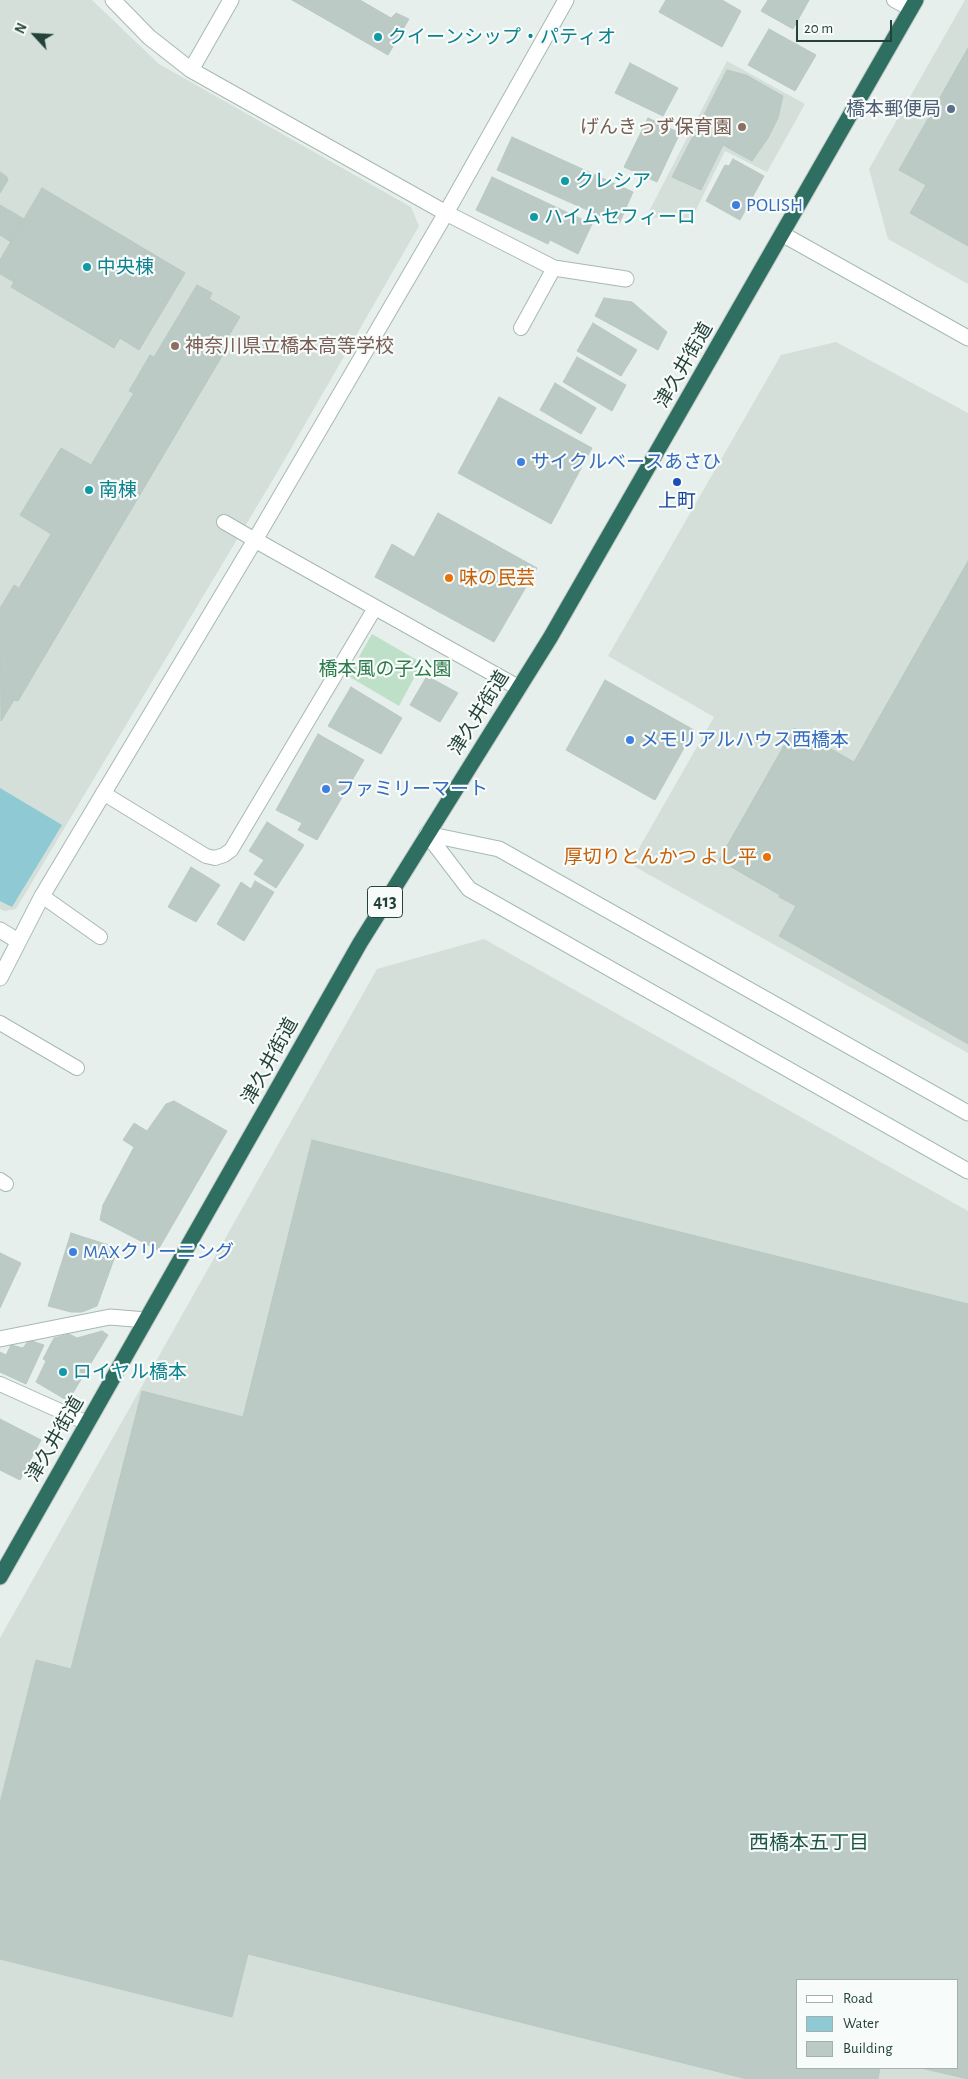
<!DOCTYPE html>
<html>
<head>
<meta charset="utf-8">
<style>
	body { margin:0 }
	#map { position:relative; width:968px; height:2079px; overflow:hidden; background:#e6efeb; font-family:"Alegreya Sans",sans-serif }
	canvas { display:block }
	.legend { position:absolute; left:796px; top:1979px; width:162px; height:90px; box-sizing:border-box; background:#f7fbf9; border:1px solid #a3b1ad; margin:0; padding:6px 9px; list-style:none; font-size:15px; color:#24423a }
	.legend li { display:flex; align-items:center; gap:10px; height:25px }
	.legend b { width:25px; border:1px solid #a3b1ad }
	.north { position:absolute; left:10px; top:10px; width:50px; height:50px; -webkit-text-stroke:4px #f7fbf9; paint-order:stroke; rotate:295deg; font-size:14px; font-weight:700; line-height:20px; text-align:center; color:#24423a }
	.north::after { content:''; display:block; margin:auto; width:18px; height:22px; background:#24423a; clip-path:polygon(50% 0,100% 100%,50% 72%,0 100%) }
	.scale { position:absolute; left:796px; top:20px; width:96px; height:22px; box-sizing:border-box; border:2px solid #24423a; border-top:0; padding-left:6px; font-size:15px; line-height:18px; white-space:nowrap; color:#24423a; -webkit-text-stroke:4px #f7fbf9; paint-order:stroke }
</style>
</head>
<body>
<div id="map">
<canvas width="968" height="2079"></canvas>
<ul class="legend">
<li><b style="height:6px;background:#fff"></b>Road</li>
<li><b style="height:14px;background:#8ec9d4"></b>Water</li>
<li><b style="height:14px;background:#bbcac4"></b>Building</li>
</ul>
<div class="north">N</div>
<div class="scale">20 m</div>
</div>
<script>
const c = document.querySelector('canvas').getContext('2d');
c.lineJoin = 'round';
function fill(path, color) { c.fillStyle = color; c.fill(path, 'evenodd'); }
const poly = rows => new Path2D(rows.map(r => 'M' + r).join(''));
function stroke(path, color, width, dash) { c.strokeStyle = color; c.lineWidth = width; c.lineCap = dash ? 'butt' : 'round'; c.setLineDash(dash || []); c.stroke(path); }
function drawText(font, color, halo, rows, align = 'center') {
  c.font = font + ' "Alegreya Sans","Noto Sans JP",sans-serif'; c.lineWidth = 4.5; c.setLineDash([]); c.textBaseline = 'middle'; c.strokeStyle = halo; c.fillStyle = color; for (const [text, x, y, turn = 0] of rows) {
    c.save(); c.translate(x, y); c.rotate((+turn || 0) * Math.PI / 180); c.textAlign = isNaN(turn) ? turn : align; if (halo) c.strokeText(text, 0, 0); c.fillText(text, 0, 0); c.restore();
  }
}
fill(poly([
	[0,0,92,0,159,64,411,207,419,226,281,466,16,909,4,911,0,909],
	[965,0,968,0,968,284,888,239,869,169],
	[727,61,805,104,767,172,725,151,691,220,646,217],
	[836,342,968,413,968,1053,630,864,714,717,608,656,781,355],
	[484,939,968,1211,968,2079,0,2079,0,1638,377,969],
	[797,1980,957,1980,957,2068,797,2068]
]), '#d4dfda');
fill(poly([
	[372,634,422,663,399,706,348,676]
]), '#bfe0c8');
fill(poly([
	[0,788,62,825,12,907,0,901]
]), '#8ec9d4');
const building = poly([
	[292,0,360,0,391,18,396,13,409,19,388,55,292,0],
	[666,0,722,0,741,11,722,47,659,12,666,0],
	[768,0,809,0,793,29,761,11,768,0],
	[769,29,816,55,795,91,748,65,769,29],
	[968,48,968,246,910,213,926,185,899,170,968,48],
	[630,63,678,88,663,116,615,93,630,63],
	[727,70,746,75,783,96,778,118,768,138,752,161,723,145,701,190,672,177,727,70],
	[648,118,680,133,657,182,624,167,648,118],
	[512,137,633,192,619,224,497,170,512,137],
	[733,159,764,176,740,220,706,201,725,165,729,166,733,159],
	[0,172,7,177,8,180,0,193,0,172],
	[492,177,592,224,578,254,550,240,548,244,476,210,492,177],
	[42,188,185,273,139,350,120,338,114,348,11,287,14,282,0,274,0,260,42,188],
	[0,205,24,219,11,242,0,235,0,205],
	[197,285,212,293,209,299,240,317,228,337,232,339,18,701,14,700,1,721,0,608,14,585,19,588,51,534,20,515,61,448,91,465,134,393,129,391,150,355,154,357,197,285],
	[604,298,632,302,667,332,658,350,595,316,604,298],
	[593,323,637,350,621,376,577,351,593,323],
	[577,357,626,385,612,411,563,382,577,357],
	[555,383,596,408,581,434,540,410,555,383],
	[499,397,592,448,551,524,458,473,499,397],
	[438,513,537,568,494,642,375,577,392,544,414,557,438,513],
	[968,561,968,1044,779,936,796,906,779,897,780,895,719,860,794,728,854,762,968,561],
	[427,676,458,693,440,722,410,705,427,676],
	[605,680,694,730,655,800,566,750,605,680],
	[351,687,402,718,381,754,328,726,351,687],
	[318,734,364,760,317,840,298,830,302,823,276,810,318,734],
	[267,822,304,845,276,888,254,874,264,860,249,851,267,822],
	[191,867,220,885,196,922,168,907,191,867],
	[255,881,274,892,244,941,217,924,241,882,251,889,255,881],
	[174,1101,227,1131,158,1250,100,1220,103,1205,134,1147,123,1140,134,1123,147,1131,166,1104,174,1101],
	[312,1140,968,1304,968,2079,921,2068,957,2068,957,1980,797,1980,797,2068,880,2068,878,2079,747,2079,248,1954,232,2017,0,1959,0,1803,36,1660,71,1669,142,1391,243,1417,312,1140],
	[71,1233,118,1248,97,1306,82,1312,71,1312,48,1306,71,1233],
	[0,1253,21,1263,0,1308,0,1253],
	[102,1331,108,1335,68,1401,36,1382,46,1361,43,1359,54,1338,69,1334,77,1338,102,1331],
	[29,1340,44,1345,26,1384,0,1372,0,1352,6,1355,11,1345,23,1348,29,1340],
	[0,1419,41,1440,20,1480,0,1470,0,1419]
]);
fill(building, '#bbcac4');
stroke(building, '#b8c9c2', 1);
const lane = poly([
	[894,0,911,9],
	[521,328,554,268],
	[224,522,255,540],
	[103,793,206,856,215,858,224,855,231,850,375,608],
	[42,896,100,937],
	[0,1023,77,1068],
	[0,1180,6,1184],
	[0,1384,87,1423]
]);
const street = poly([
	[113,0,149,37,191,70,446,213,554,268,626,279],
	[191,70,231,0],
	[255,540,519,688],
	[0,930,18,941],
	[0,978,42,896,255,540,446,213,566,0],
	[0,1339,110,1317,146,1320]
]);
const secondary = poly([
	[782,234,968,338],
	[427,834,469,889,968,1171],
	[427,834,499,849,968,1113]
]);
const highway = poly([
	[0,1577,360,943,550,638,916,0]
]);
stroke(lane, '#a8b8b2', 16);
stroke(street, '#a8b8b2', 17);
stroke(secondary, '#a4bbb3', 17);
stroke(highway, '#c2cac8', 17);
stroke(lane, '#fff', 14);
stroke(street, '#fff', 15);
stroke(secondary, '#fff', 15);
stroke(highway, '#2f6f62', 15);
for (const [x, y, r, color] of [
	[378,37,5,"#0f9aa8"],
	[951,109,5,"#5c6f8a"],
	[742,127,5,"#8d6e63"],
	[565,181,5,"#0f9aa8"],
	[736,205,5,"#3f7fe0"],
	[534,217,5,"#0f9aa8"],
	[87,267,5,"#0f9aa8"],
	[175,346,5,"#8d6e63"],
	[521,462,5,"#3f7fe0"],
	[677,482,5,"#1a4fb4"],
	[89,490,5,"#0f9aa8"],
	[449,578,5,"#e8710a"],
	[630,740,5,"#3f7fe0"],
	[326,789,5,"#3f7fe0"],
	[767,857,5,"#e8710a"],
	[73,1252,5,"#3f7fe0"],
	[63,1372,5,"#0f9aa8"]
]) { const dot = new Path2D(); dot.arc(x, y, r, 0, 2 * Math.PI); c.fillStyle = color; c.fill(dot); stroke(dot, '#f7fbf9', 2); }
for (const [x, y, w] of [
	[385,902,35]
]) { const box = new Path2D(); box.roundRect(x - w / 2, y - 15.5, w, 31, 4); c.fillStyle = '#f7fbf9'; c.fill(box); stroke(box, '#24423a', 1); }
drawText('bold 18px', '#24423a', null, [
	["413",385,902]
]);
drawText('19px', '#0d838f', '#f7fbf9', [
	["クイーンシップ・パティオ",388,37],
	["クレシア",575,181],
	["ハイムセフィーロ",544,217],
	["中央棟",97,267],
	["南棟",99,490],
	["ロイヤル橋本",73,1372]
], 'left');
drawText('19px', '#4e5e75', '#f7fbf9', [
	["橋本郵便局",941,109]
], 'right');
drawText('19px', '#785e54', '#f7fbf9', [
	["げんきっず保育園",732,127],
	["神奈川県立橋本高等学校",185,346,"left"]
], 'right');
drawText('19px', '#366cbe', '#f7fbf9', [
	["POLISH",746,205],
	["サイクルベースあさひ",531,462],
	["メモリアルハウス西橋本",640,740],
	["ファミリーマート",336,789],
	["MAXクリーニング",83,1252]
], 'left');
drawText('19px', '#24423a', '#f7fbf9', [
	["津久井街道",684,365,-60],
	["津久井街道",479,713,-58],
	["津久井街道",270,1061,-61],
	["津久井街道",55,1439,-60]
]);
drawText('19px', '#164399', '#f7fbf9', [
	["上町",677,501]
]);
drawText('19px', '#c56008', '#f7fbf9', [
	["味の民芸",459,578],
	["厚切りとんかつ よし平",757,857,"right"]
], 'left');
drawText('19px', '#2d7a4b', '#f7fbf9', [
	["橋本風の子公園",385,669]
]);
drawText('20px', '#1f5548', '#f7fbf9', [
	["西橋本五丁目",809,1843]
]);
</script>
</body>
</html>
